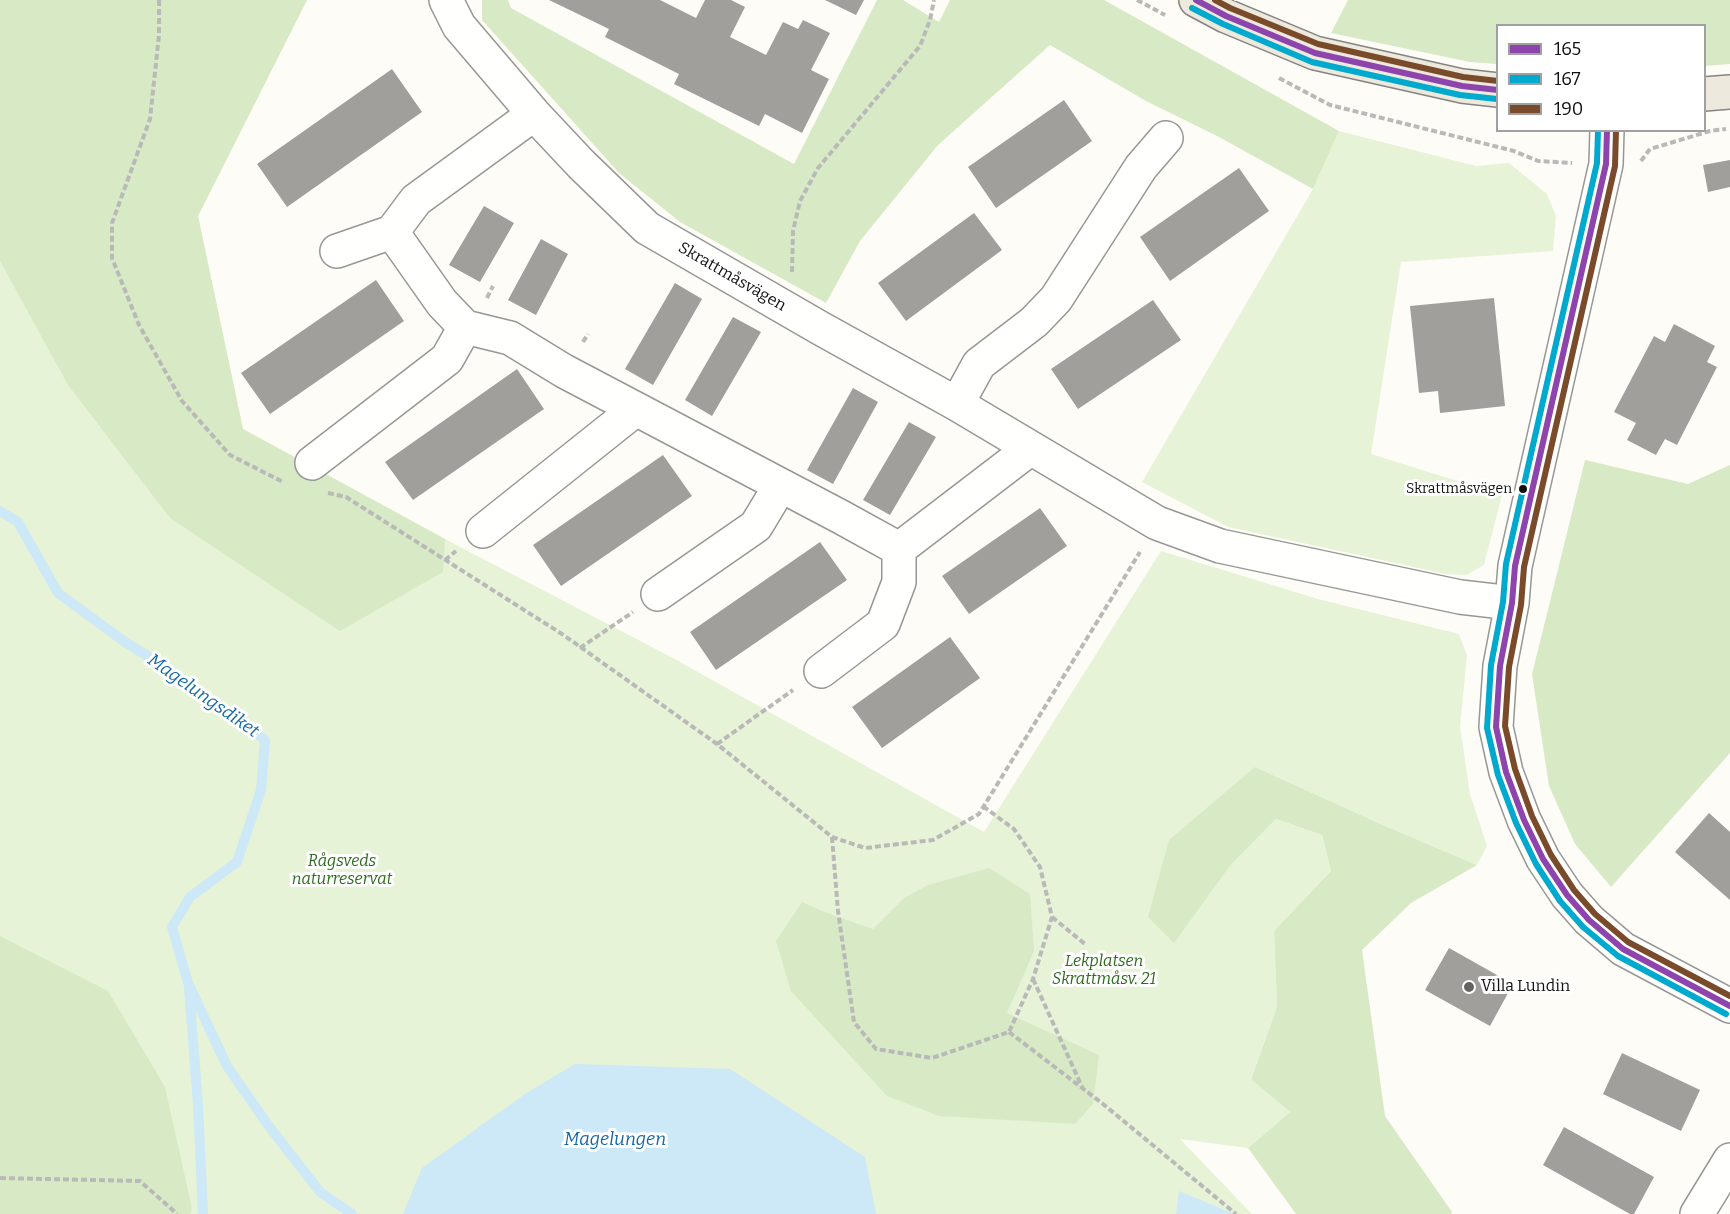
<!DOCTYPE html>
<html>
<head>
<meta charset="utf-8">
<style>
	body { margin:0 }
	#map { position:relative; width:1730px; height:1214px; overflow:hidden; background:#fdfcf7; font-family:Bitter,serif }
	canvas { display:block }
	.legend { position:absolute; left:1496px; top:24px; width:210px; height:108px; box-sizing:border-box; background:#fff; border:2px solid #a0a0a0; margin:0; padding:8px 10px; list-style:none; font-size:18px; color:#111 }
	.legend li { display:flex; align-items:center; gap:12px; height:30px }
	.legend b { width:30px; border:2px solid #a0a0a0 }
</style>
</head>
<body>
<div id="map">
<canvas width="1730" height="1214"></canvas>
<ul class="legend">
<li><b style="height:8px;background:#8e44ad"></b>165</li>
<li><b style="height:8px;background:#00a9ce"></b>167</li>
<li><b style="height:8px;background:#7a4b2a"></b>190</li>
</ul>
</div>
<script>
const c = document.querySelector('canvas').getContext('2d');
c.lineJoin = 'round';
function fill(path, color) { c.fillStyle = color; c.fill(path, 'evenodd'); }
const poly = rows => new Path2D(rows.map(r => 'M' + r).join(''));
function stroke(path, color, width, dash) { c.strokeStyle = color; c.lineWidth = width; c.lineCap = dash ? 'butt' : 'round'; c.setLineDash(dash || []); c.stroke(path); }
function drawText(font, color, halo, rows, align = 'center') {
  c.font = font + ' Bitter,serif'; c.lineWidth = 6; c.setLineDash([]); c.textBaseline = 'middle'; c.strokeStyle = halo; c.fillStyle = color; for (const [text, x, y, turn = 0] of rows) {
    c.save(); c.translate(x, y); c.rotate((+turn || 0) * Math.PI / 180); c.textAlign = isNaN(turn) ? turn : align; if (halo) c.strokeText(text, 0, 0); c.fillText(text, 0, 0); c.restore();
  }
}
fill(poly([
	[0,0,307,0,198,216,243,429,445,539,671,657,984,832,1161,551,1318,599,1459,634,1467,655,1460,727,1470,794,1487,846,1477,865,1383,825,1255,767,1174,942,1230,866,1276,819,1322,835,1331,871,1274,931,1277,1007,1251,1078,1290,1112,1248,1148,1180,1139,1252,1214,0,1214],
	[1339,131,1476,166,1509,163,1547,194,1556,216,1553,251,1401,262,1371,454,1502,495,1484,565,1466,575,1446,574,1228,527,1142,482,1313,189]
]), '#e7f3d7');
fill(poly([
	[0,0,307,0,198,216,243,429,445,539,443,572,340,631,170,518,68,385,0,261],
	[482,0,508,0,511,8,794,164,877,0,903,0,939,22,950,0,1104,0,1339,131,1313,189,1219,137,1146,101,1050,45,938,145,860,241,826,303,680,222,619,173,482,20],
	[1348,0,1730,0,1730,64,1705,66,1704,26,1498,26,1497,64,1470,62,1331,33],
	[1585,460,1688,484,1730,465,1730,753,1611,887,1575,844,1549,786,1532,674],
	[1255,767,1383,825,1477,865,1411,903,1362,950,1385,1116,1452,1212,1451,1214,1296,1214,1248,1148,1290,1112,1251,1079,1277,1007,1274,931,1331,871,1322,835,1276,819,1230,866,1174,943,1148,917,1169,840],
	[989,868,1030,894,1034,951,1007,1013,1099,1055,1093,1104,1075,1124,939,1116,887,1096,791,991,776,941,802,902,822,911,873,929,904,898,928,885],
	[0,936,108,991,165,1087,192,1208,190,1214,0,1214]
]), '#d8eac5');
fill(poly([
	[575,1064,730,1069,865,1157,876,1214,403,1214,422,1168,525,1094],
	[1179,1191,1234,1214,1176,1214]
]), '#cde8f7');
stroke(poly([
	[0,511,18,522,58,593,125,642,165,667,265,740,261,790,237,862,190,897,172,927,188,983,227,1066,268,1125,320,1192,352,1214],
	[189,989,198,1105,203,1214]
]), '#cde8f7', 10);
fill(poly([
	[549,0,660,0,696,18,705,0,731,0,745,7,730,37,766,55,783,22,798,29,803,20,830,33,811,70,829,79,802,133,765,114,759,126,674,84,679,74,605,37,609,29],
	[825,0,864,0,856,15],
	[392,69,422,112,287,207,257,164],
	[1064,100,1092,141,996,208,968,167],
	[1730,160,1730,187,1708,192,1703,165],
	[1239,168,1269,211,1170,281,1140,237],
	[484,206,514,223,480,282,449,265],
	[974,213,1002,250,906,321,878,283],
	[541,239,568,254,536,315,508,300],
	[376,280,404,321,270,414,241,373],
	[675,283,702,299,653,385,625,369],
	[1494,298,1505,406,1440,413,1438,391,1419,393,1410,306],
	[1153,300,1181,340,1078,409,1051,369],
	[733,317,761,332,712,416,685,400],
	[1674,324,1715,346,1707,362,1717,367,1677,445,1665,439,1656,455,1627,440,1636,423,1614,412,1654,336,1665,342],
	[517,369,544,409,413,500,385,462],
	[853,388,878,402,833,484,807,470],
	[909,422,936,437,890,515,863,500],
	[663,455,692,496,561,586,533,545],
	[1040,508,1067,546,969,614,942,576],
	[820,542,847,580,716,670,690,632],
	[950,637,980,678,882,748,852,707],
	[1709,813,1730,832,1730,900,1675,852],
	[1449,948,1513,984,1490,1026,1425,990],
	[1622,1053,1700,1090,1681,1131,1603,1094],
	[1564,1127,1654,1177,1634,1214,1630,1214,1543,1165]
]), '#a19f9c');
const minor = poly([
	[446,0,459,26,534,114,581,164,647,228,820,328,957,404,1157,523,1220,546,1460,597,1512,603],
	[534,114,416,200,392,232,442,303,465,327,510,338,564,371,841,517,899,549],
	[1607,130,1606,164,1515,566,1512,603,1500,666,1496,727,1506,772,1524,820,1543,859,1567,895,1589,920,1623,949,1730,1006],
	[337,251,392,232],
	[957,404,979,364,1034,322,1056,299,1141,167,1166,138],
	[312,463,447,359,465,327],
	[483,531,636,409],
	[658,594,756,526,780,486],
	[821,671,883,624,899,582,899,549,1031,448],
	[1697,1214,1730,1160]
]);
const major = poly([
	[1196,0,1226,16,1315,53,1462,86,1498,90],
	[1704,94,1730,92]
]);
stroke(minor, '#979795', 36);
stroke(major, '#858482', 36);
stroke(poly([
	[159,0,159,35,150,119,112,223,112,258,139,325,182,401,230,455,283,482],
	[1137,0,1165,15],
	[1279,78,1330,105,1514,151,1538,161,1572,163],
	[1641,161,1650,149,1710,131,1726,129],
	[792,272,793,231,800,201,818,168,920,46,930,20,934,0],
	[487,298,493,286],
	[583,342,588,334],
	[328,493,346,497,562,634,717,744,832,837,865,848,933,840,979,814,1140,552],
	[445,560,456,551],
	[580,648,633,612],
	[717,744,793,690],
	[832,837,838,911,854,1022,876,1049,932,1058,1009,1032,1033,979,1052,917,1040,867,1014,829,984,807],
	[1052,917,1085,944],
	[1033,979,1083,1089],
	[1009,1032,1103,1104,1236,1214],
	[0,1178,140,1181,177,1214]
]), '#b9b9b8', 4, [6, 3]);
stroke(minor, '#fffffe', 33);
stroke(major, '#ede9dc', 33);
stroke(poly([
	[1196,0,1226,16,1315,53,1462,86,1498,90],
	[1607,130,1606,164,1515,566,1512,603,1500,666,1496,727,1506,772,1524,820,1543,859,1567,895,1589,920,1623,949,1730,1006]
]), '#8e44ad', 6);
stroke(poly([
	[1192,8,1223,24,1312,62,1460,95,1497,99],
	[1598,130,1597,163,1506,564,1503,602,1491,665,1487,728,1498,775,1516,823,1536,864,1560,901,1583,927,1618,956,1726,1014]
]), '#00a9ce', 6);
stroke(poly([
	[1215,0,1230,8,1318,44,1463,77,1498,81],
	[1616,130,1615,166,1524,567,1521,605,1509,667,1505,726,1515,769,1532,816,1551,855,1574,890,1595,914,1628,942,1730,996]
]), '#7a4b2a', 6);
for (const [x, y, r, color] of [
	[1523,489,5,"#111"],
	[1469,987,6,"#646362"]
]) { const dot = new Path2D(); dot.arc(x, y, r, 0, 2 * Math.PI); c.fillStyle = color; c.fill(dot); stroke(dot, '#fff', 2); }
drawText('14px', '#111', '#fff', [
	["Skrattmåsvägen",1512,489]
], 'right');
drawText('16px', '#111', '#fff', [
	["Skrattmåsvägen",732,277,30]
]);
drawText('italic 16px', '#2f6b1f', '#fff', [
	["Rågsveds",342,862],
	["naturreservat",342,880],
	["Lekplatsen",1104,962],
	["Skrattmåsv. 21",1104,980]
]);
drawText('16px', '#111', '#fff', [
	["Villa Lundin",1481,987]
], 'left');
drawText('italic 18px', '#1768a6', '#fff', [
	["Magelungsdiket",203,696,35],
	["Magelungen",615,1140]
]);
</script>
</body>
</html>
